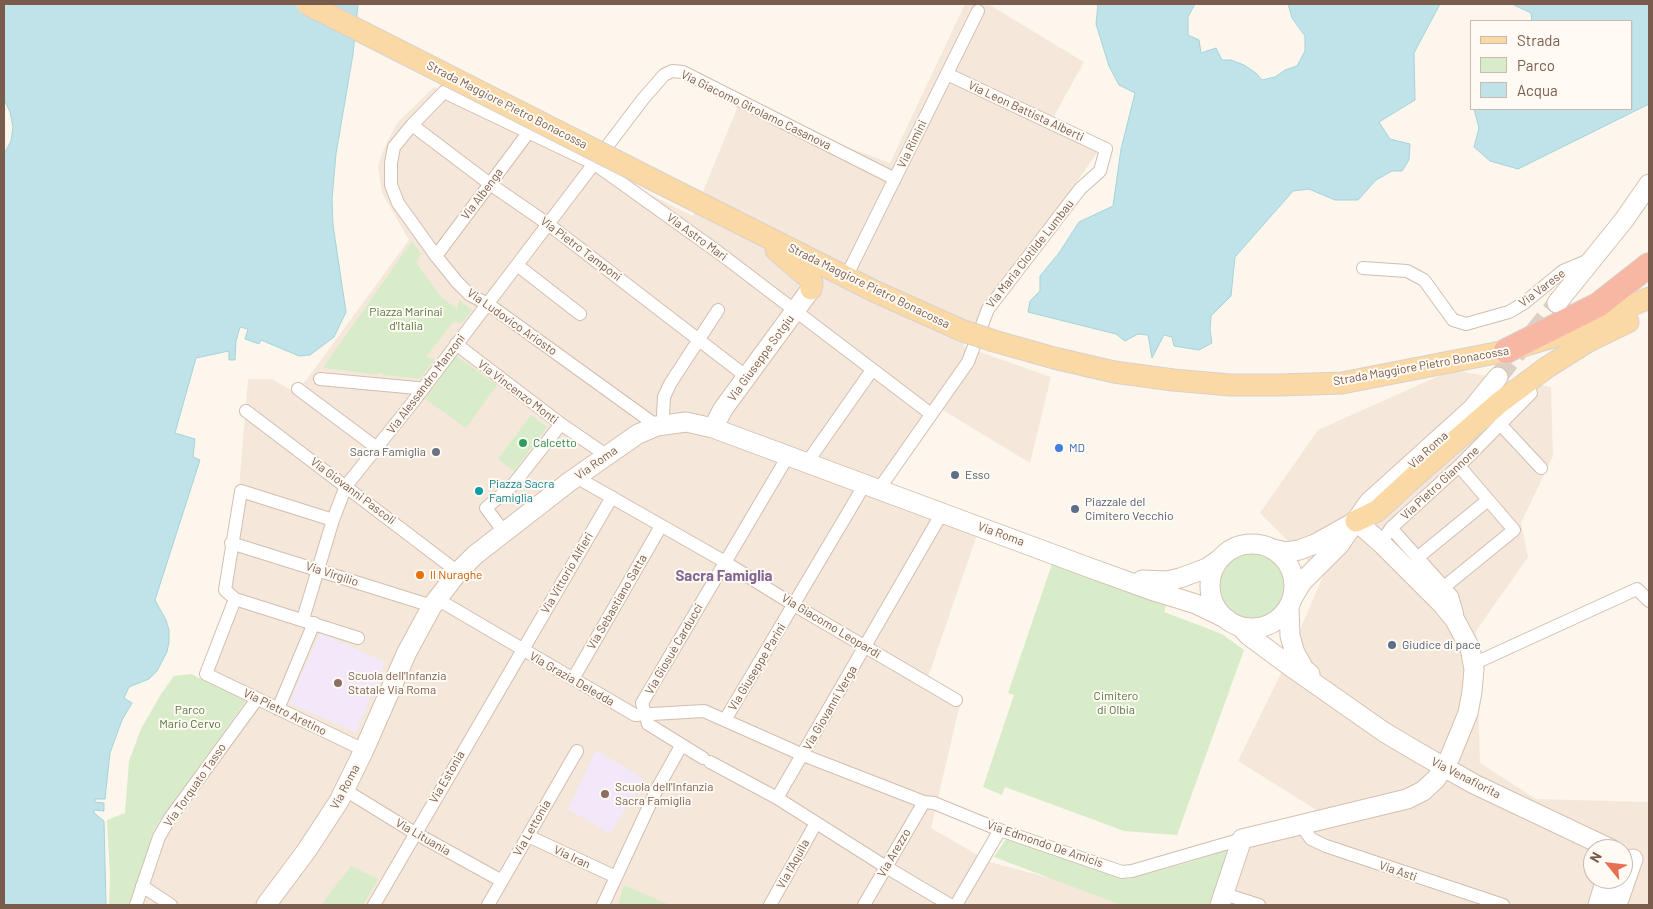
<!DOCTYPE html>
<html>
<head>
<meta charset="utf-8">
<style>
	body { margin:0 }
	#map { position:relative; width:1653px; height:909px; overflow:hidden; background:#fdf6ec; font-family:Barlow,sans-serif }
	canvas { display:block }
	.frame { position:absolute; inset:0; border:5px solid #7a5c4d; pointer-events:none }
	.legend { position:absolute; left:1470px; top:20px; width:162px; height:90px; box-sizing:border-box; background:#fffaf3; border:1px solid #cabbb1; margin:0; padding:6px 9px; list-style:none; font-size:15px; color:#7a5c4d }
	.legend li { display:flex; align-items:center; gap:10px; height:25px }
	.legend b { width:25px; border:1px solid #cabbb1 }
	.north { position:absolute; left:1583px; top:839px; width:50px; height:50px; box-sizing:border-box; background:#fffaf3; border:1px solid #cabbb1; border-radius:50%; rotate:299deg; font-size:14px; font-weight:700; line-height:20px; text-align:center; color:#7a5c4d }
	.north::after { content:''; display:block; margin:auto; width:18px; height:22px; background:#e76f51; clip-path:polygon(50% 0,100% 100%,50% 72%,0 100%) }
</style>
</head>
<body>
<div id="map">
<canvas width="1653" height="909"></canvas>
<div class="frame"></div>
<ul class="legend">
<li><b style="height:6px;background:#fbd9a5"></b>Strada</li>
<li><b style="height:14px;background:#d8ecc9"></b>Parco</li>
<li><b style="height:14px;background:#bfe3e8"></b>Acqua</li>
</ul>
<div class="north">N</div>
</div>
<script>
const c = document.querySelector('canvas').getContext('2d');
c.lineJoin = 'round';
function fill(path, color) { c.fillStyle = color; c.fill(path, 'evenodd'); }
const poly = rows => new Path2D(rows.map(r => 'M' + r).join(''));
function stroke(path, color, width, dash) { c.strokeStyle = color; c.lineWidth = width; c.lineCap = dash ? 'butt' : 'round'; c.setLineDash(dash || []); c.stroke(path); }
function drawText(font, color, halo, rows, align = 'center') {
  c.font = font + ' Barlow,sans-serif'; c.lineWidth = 4; c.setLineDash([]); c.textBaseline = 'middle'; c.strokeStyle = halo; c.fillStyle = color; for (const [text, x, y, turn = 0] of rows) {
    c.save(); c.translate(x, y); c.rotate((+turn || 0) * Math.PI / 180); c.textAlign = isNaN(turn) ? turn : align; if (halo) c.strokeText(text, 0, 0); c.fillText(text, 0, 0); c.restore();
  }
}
fill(poly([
	[965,4,988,4,1084,62,1049,125,1101,147,963,346,1051,377,1030,463,941,409,882,496,977,535,927,680,960,704,931,828,990,862,1150,905,132,905,154,829,246,702,208,682,229,610,248,379,271,379,295,392,307,379,409,240,382,193,378,166,385,146,397,123,434,87,693,216,738,106,890,163],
	[1452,370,1551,387,1553,456,1521,523,1528,557,1476,631,1480,763,1536,799,1649,802,1649,905,1211,905,1230,851,1318,811,1238,761,1284,667,1323,576,1260,513,1318,430],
	[1593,849,1623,849,1623,879,1593,879]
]), '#f5e8da');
fill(poly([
	[320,633,385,662,356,732,289,703],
	[596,750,644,779,610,834,568,809]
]), '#f3e8fa');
fill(poly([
	[412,241,421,254,416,262,441,297,457,309,459,300,472,310,462,323,453,322,426,357,435,359,420,379,383,375,383,373,378,373,378,375,323,368],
	[456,356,497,385,466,428,425,399],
	[531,415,547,427,514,471,498,459],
	'1218 586a35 35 0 1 1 70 0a35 35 0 1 1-70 0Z',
	[1052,564,1166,606,1164,612,1222,634,1244,650,1177,835,1124,831,1005,787,1002,795,983,787,1014,695,1008,693],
	[191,674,246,701,154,829,132,905,109,905,110,877,107,820,125,813,129,761,141,729,161,694,174,676],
	[1006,839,1118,877,1128,879,1190,862,1227,850,1231,853,1214,905,1121,905,994,857],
	[351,866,378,879,363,905,321,905],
	[624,885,670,905,618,905]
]), '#d8ecc9');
const water = poly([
	[4,4,358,4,353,54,336,154,332,199,333,225,346,312,334,337,310,355,299,356,261,340,259,344,245,339,248,329,240,327,236,341,235,360,229,360,229,351,196,358,175,433,195,439,193,457,200,460,155,600,166,620,169,630,169,642,167,652,157,671,149,679,129,687,124,698,132,703,122,720,110,753,105,799,95,799,95,802,104,803,104,811,94,810,94,813,104,821,106,905,4,905,4,154,11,141,13,127,10,112,4,99,4,4],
	[1098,4,1195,4,1188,17,1188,35,1199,40,1201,53,1216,48,1222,60,1231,60,1244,65,1256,73,1262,80,1275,77,1285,70,1297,66,1305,51,1305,36,1292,18,1288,4,1440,4,1414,53,1415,100,1379,122,1390,139,1410,144,1409,160,1402,171,1392,171,1376,180,1358,200,1335,200,1309,189,1293,191,1235,257,1231,296,1211,316,1210,330,1212,343,1199,350,1174,346,1172,337,1164,335,1152,358,1148,335,1138,334,1125,341,1116,334,1028,312,1030,301,1040,291,1040,276,1059,253,1079,222,1113,206,1121,149,1135,93,1119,85,1109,66,1096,24,1098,4],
	[1512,4,1649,4,1649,104,1518,169,1490,161,1474,147,1479,128,1474,109,1632,109,1632,21,1532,21,1531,13,1512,4]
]);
fill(water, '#bfe3e8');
stroke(water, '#a5d3da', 1);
stroke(poly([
	[1498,377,1557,303]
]), '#dcd0c4', 19, [19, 9]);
const street = poly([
	[412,125,490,184,548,224,747,377],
	[436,256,528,133],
	[517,265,580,314],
	[1363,268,1407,271,1424,280,1453,320,1466,324,1509,312,1524,303,1563,271,1589,260],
	[846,277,978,11],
	[456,344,561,424,606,455],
	[320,379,417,388,421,391],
	[298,389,377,448],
	[246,411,458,572],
	[1500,424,1541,468],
	[665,425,663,415,664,397,670,384,718,310],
	[657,426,488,304,470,295,457,282,436,256,398,203,391,185,391,163,394,147,412,125,444,92,595,164,718,252,931,414],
	[806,464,872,370],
	[576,477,720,559,794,605,956,700],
	[879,489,968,362,988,309,1080,189,1100,171,1106,149,947,74],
	[333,520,241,491,225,590,235,599,358,638],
	[1391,528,1452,596,1457,613,1455,620],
	[504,532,486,508,512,486,561,424],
	[231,543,432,606],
	[1381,543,1391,528,1459,466,1531,393],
	[1417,558,1488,500],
	[1444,587,1514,530,1459,466],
	[235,599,206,674,364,750],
	[437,599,635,715,704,711,803,755,924,802,934,803,1000,830,1122,872,1132,871,1242,839],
	[303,619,333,520,346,486,413,402,643,99,664,75,672,71,683,72,895,179],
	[1473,664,1637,589,1649,601],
	[573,679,661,526],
	[278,709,314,623],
	[725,720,865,484],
	[703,758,648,724,642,703,788,456],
	[710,762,777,798,886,867,950,905],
	[345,790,415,833,502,881],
	[777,798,942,513],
	[1304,824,1306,832,1311,839,1326,846,1503,905],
	[528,836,616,877],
	[142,886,171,905],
	[1224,894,1259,905],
	[136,905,159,837,170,818,257,699],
	[374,905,612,497],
	[488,905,577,751],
	[603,905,657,789,681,746],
	[770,905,816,823],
	[864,905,924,802],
	[956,905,1000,830]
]);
const secondary = poly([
	[1557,303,1624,220,1649,184],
	[713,428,723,409,811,289],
	'1210 586a42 42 0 1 1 84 0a42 42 0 1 1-84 0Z',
	[1273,549,1286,552,1299,550,1315,544,1351,524],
	[1142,580,1167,581,1180,578,1207,568,1220,559],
	[1293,597,1302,582,1339,545,1369,502,1472,409,1498,377],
	[1289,607,1290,636,1295,653,1304,669,1310,674],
	[1240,626,1248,635,1294,669,1384,732,1421,754,1474,784,1611,849],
	[266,905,307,850,339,801,364,750,407,652,432,606,458,572,475,555,569,482,638,434,657,426,686,422,713,428,1082,565,1154,591,1196,604,1227,619],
	[1220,905,1242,839,1407,799,1423,791,1436,779,1450,757,1468,713,1472,692,1474,669,1470,648,1455,620,1442,604,1381,543,1356,521],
	[1598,905,1606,879],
	[1617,905,1633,859]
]);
const primary = poly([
	[652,179,876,292,961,330],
	[776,250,810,279,812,283,811,289],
	[994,341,1054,358,1114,372,1173,380,1230,385,1280,385,1342,383,1506,351,1563,334,1649,298],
	[1356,521,1377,511,1415,476,1499,403,1546,368,1587,342,1628,322]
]);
const highway = poly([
	[1506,351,1598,305,1649,265]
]);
stroke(street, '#d1beb0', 14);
stroke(secondary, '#d6c0b0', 21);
stroke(primary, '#dad1cd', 23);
stroke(highway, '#dad1cd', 26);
stroke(street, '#fff', 12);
stroke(secondary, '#fff', 19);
stroke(primary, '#fbd9a5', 21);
stroke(highway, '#f7b7a3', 24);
const primaryBridge = poly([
	[307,4,652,179],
	[961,330,994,341]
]);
stroke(primaryBridge, '#dad1cd', 23, []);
stroke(primaryBridge, '#fbd9a5', 21);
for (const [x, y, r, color] of [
	[523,443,5,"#2e9e5b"],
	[1059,448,5,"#3f7fe0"],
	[436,452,5,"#6b7280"],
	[955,475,5,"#5c6f8a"],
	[479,491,5,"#0f9aa8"],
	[1075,509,5,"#5c6f8a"],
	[420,575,5,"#e8710a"],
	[1392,645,5,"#5c6f8a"],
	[338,683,5,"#8d6e63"],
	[605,794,5,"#8d6e63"]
]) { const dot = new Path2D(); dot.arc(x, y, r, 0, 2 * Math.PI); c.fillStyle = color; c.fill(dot); stroke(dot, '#fffaf3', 2); }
drawText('12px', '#7a5c4d', '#fffaf3', [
	["Strada Maggiore Pietro Bonacossa",507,105,27],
	["Via Giacomo Girolamo Casanova",756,110,26],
	["Via Leon Battista Alberti",1026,111,25],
	["Via Rimini",912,144,-64],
	["Via Albenga",482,194,-53],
	["Via Astro Mari",697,237,36],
	["Via Pietro Tamponi",581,249,37],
	["Via Maria Clotilde Lumbau",1030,254,-52],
	["Strada Maggiore Pietro Bonacossa",869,286,26],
	["Via Varese",1542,288,-37],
	["Via Ludovico Ariosto",512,322,35],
	["Via Giuseppe Sotgiu",761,358,-54],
	["Strada Maggiore Pietro Bonacossa",1421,366,-10],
	["Via Alessandro Manzoni",426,384,-53],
	["Via Vincenzo Monti",518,392,37],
	["Via Roma",1428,450,-42],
	["Via Roma",596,463,-35],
	["Via Pietro Giannone",1440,483,-43],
	["Via Giovanni Pascoli",353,491,37],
	["Via Roma",1001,534,20],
	["Via Vittorio Alfieri",567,573,-60],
	["Via Virgilio",332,574,18],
	["Via Sebastiano Satta",617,602,-60],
	["Via Giacomo Leopardi",831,626,31],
	["Via Giosuè Carducci",674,649,-60],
	["Via Giuseppe Parini",757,667,-59],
	["Via Grazia Deledda",572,679,30],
	["Via Giovanni Verga",830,708,-60],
	["Via Pietro Aretino",285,712,26],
	["Via Estonia",447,777,-60],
	["Via Venafiorita",1466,778,27],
	["Via Torquato Tasso",195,785,-55],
	["Via Roma",345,787,-62],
	["Via Lettonia",532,828,-60],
	["Via Lituania",423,837,30],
	["Via Edmondo De Amicis",1045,844,19],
	["Via Arezzo",894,853,-60],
	["Via Iran",572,857,25],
	["Via l'Aquila",793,864,-61],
	["Via Asti",1398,871,19]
]);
drawText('12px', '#537a41', '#fffaf3', [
	["Piazza Marinai",406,312],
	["d'Italia",406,326],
	["Cimitero",1116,696],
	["di Olbia",1116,710],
	["Parco",190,710],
	["Mario Cervo",190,724]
]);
drawText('12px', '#27864d', '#fffaf3', [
	["Calcetto",533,443]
], 'left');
drawText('12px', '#366cbe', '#fffaf3', [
	["MD",1069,448]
], 'left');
drawText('12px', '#5b616d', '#fffaf3', [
	["Sacra Famiglia",426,452]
], 'right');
drawText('12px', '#4e5e75', '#fffaf3', [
	["Esso",965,475],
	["Piazzale del",1085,502],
	["Cimitero Vecchio",1085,516],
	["Giudice di pace",1402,645]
], 'left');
drawText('12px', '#0d838f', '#fffaf3', [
	["Piazza Sacra",489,484],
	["Famiglia",489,498]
], 'left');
drawText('12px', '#c56008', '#fffaf3', [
	["Il Nuraghe",430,575]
], 'left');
drawText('12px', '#785e54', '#fffaf3', [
	["Scuola dell'Infanzia",348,676],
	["Statale Via Roma",348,690],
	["Scuola dell'Infanzia",615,787],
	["Sacra Famiglia",615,801]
], 'left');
drawText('bold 15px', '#846695', '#fffaf3', [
	["Sacra Famiglia",724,576]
]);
</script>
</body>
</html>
